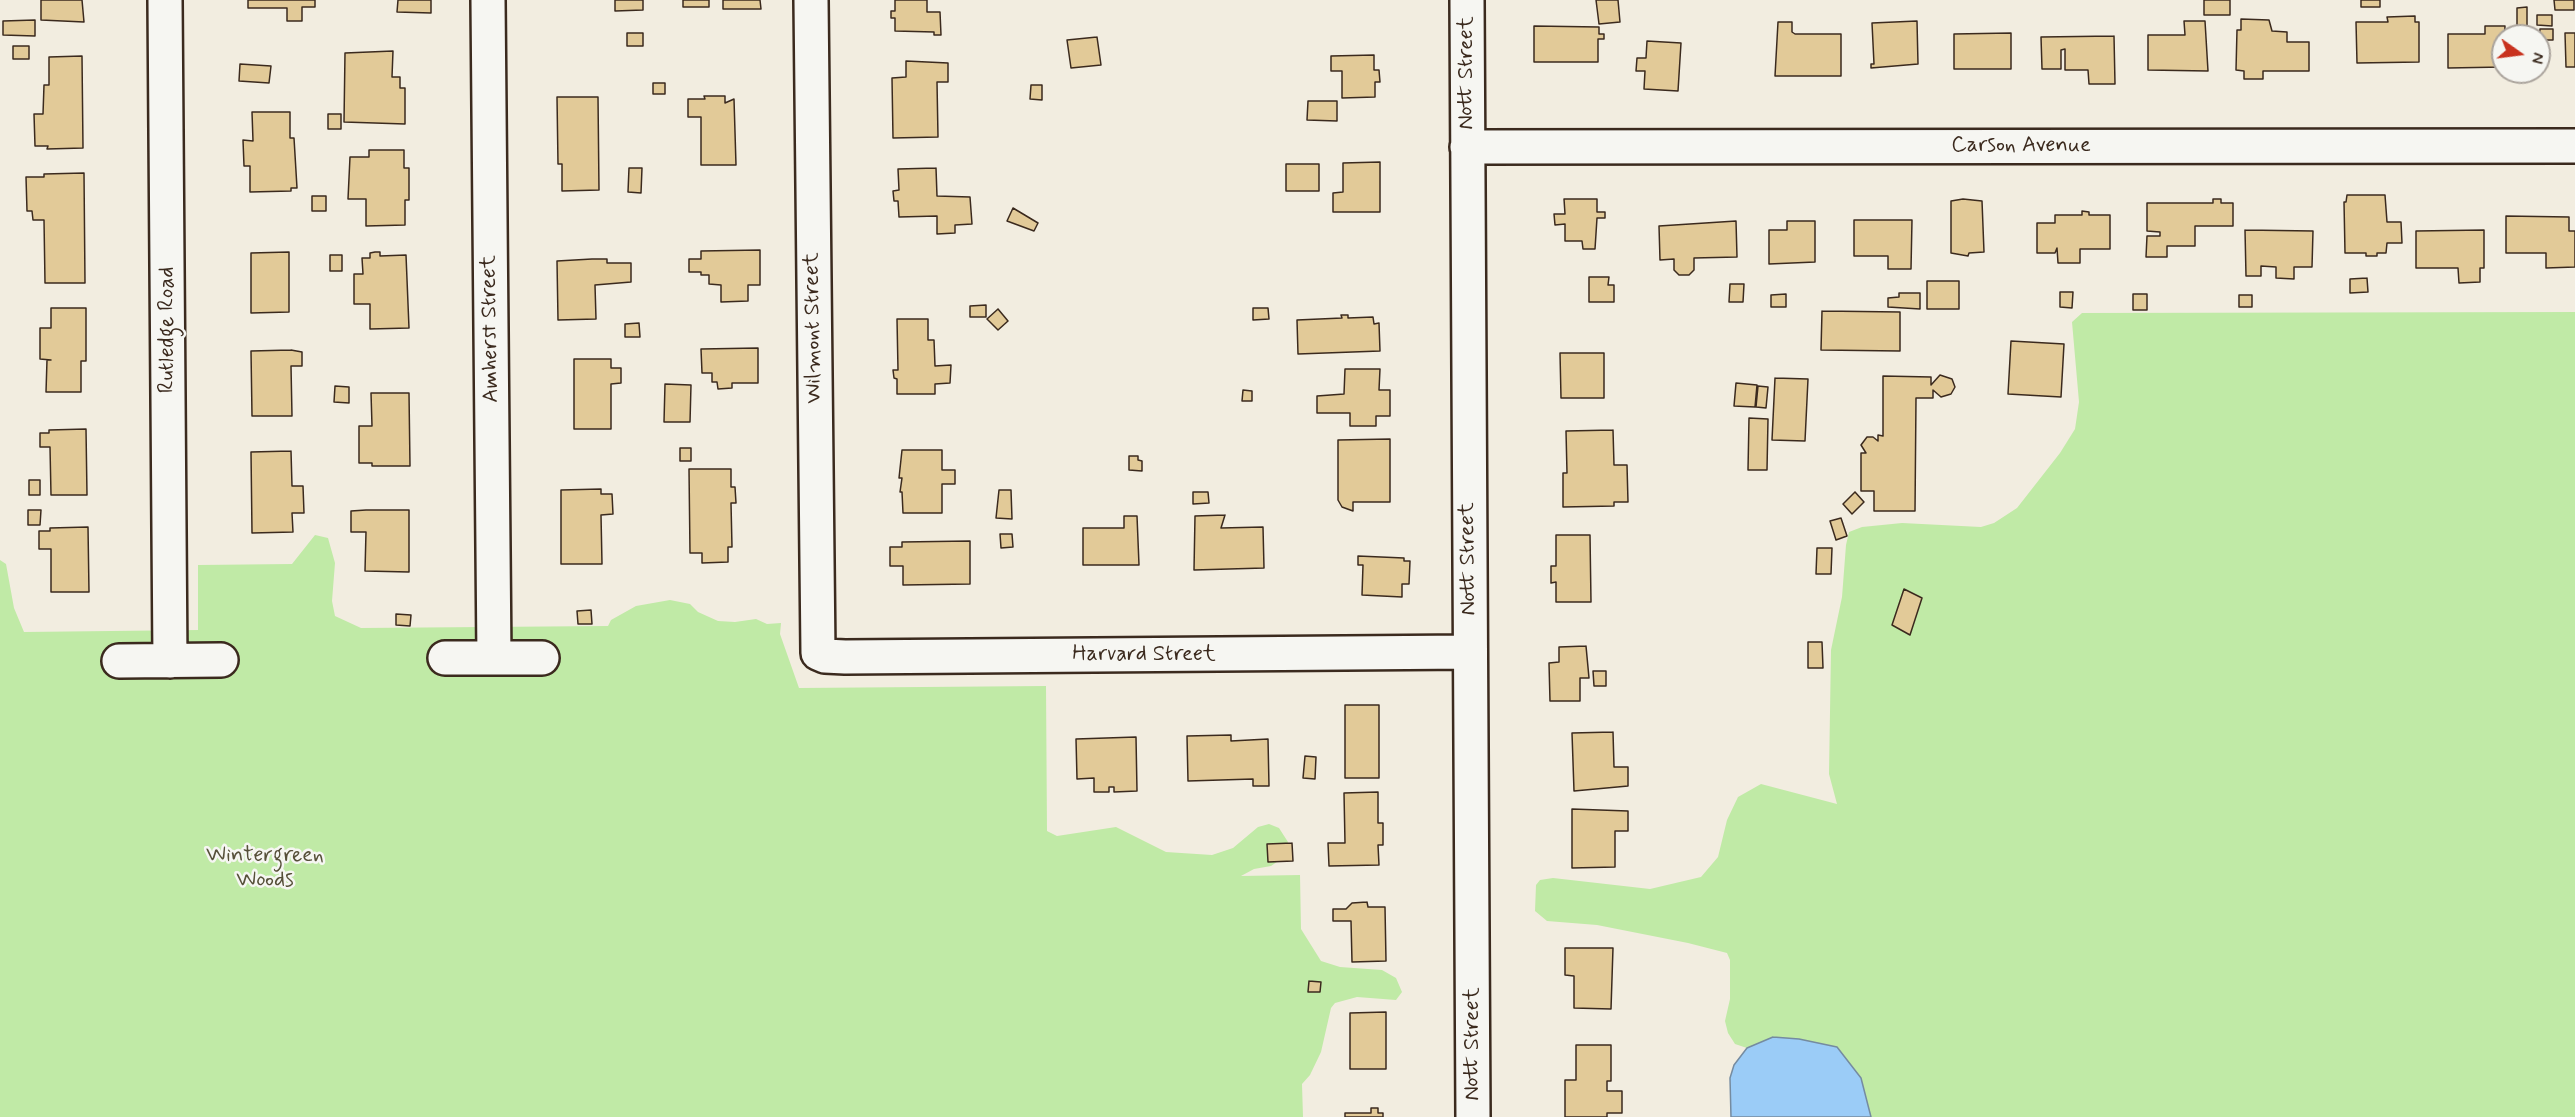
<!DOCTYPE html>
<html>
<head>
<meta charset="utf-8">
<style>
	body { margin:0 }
	#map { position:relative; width:2575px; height:1117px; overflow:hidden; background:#f2ede0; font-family:Mynerve,sans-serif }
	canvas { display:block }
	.north { position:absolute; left:2491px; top:24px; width:60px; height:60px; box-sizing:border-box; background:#f6f6f2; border:2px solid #aba49d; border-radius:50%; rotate:104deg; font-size:16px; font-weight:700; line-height:24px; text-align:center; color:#3b2a1e }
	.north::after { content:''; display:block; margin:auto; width:21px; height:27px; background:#c8321e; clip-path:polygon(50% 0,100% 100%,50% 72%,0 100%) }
</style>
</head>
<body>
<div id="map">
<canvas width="2575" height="1117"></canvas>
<div class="north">N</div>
</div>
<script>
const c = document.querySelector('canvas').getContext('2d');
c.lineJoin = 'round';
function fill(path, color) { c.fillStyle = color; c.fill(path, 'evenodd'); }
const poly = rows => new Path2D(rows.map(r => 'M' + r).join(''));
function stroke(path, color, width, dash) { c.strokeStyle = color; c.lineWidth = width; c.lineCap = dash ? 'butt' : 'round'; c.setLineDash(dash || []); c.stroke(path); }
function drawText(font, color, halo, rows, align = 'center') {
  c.font = font + ' Mynerve,sans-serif'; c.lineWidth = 5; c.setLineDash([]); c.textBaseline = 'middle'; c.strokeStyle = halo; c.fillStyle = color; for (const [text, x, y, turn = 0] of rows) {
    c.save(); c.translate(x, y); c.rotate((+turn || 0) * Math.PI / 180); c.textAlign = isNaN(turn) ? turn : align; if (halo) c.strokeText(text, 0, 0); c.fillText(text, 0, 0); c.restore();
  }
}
fill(poly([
	[2575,312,2575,1117,1871,1117,1799,1039,1773,1037,1747,1048,1735,1044,1728,1033,1725,1021,1730,999,1730,960,1727,953,1688,943,1597,925,1547,921,1535,911,1536,885,1540,880,1553,878,1650,889,1701,877,1718,857,1727,820,1738,797,1761,784,1837,804,1829,774,1831,650,1842,597,1846,545,1849,532,1862,527,1902,523,1981,527,1994,523,2017,508,2060,453,2075,429,2079,402,2072,322,2082,313],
	[315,535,328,538,335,563,332,601,335,616,361,628,608,626,611,620,636,606,670,600,690,604,698,612,718,621,735,622,756,619,767,624,781,623,780,634,799,688,1046,686,1047,831,1057,836,1116,827,1166,852,1212,855,1233,848,1258,827,1269,824,1279,828,1288,842,1284,857,1271,866,1254,869,1241,876,1300,875,1301,929,1321,961,1340,967,1382,970,1396,978,1402,992,1396,1000,1357,997,1335,1003,1331,1008,1321,1052,1310,1075,1302,1084,1303,1117,0,1117,0,560,6,564,14,608,24,632,198,630,198,565,292,564]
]), '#c0eaa6');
const water = poly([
	[1773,1037,1799,1039,1837,1047,1861,1078,1871,1117,1731,1117,1730,1078,1734,1065,1747,1048,1773,1037]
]);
fill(water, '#9bccf7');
stroke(water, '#758ba0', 1.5);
const building = poly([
	[41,0,82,0,84,22,41,20,41,0],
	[248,0,315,0,315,7,302,7,302,21,287,21,287,8,248,8,248,0],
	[398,0,431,0,431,13,397,12,398,0],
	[615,0,643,0,643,10,615,11,615,0],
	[683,0,709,0,709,7,683,7,683,0],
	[723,0,760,0,761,9,723,9,723,0],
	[895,0,927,0,927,12,940,12,941,35,934,35,934,32,895,31,895,18,891,18,891,11,895,11,895,0],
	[1596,0,1618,0,1620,22,1599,24,1596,0],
	[2204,0,2230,0,2230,15,2204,15,2204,0],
	[2361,0,2380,0,2380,7,2361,7,2361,0],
	[2554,0,2574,0,2574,10,2555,10,2554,0],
	[2527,7,2527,29,2517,29,2517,8,2527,7],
	[2537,15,2552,15,2552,26,2537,25,2537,15],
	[2415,16,2415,22,2419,22,2419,62,2357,63,2356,22,2388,22,2387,17,2415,16],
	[2241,19,2269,20,2272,31,2287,32,2287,42,2309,42,2309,71,2263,71,2263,79,2244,79,2244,71,2236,70,2237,30,2241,30,2241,19],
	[35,20,35,36,3,35,3,21,35,20],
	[1917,21,1918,64,1871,68,1871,64,1874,64,1872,23,1917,21],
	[2184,21,2205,21,2208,71,2148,70,2148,35,2185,35,2184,21],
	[1778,22,1792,22,1792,32,1795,34,1841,34,1841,76,1775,76,1778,22],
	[1534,26,1599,27,1599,34,1604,34,1604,39,1598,39,1598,62,1534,62,1534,26],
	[2485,26,2505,26,2503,67,2448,68,2448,34,2485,34,2485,26],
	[2540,29,2553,29,2553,40,2539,40,2540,29],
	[627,33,643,33,643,46,627,46,627,33],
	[2011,33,2011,69,1954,69,1954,34,2011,33],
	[2565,33,2575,33,2575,67,2566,67,2565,33],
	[2114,36,2115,84,2089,84,2088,70,2065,70,2065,49,2061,50,2061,69,2042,69,2041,37,2114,36],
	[1097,37,1101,65,1071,68,1067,40,1097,37],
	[1647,41,1681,43,1678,91,1644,89,1645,71,1636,71,1637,58,1646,58,1647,41],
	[13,46,29,46,29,59,13,59,13,46],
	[393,51,392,77,400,77,400,88,405,88,405,124,344,122,345,53,393,51],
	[1374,55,1374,70,1379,70,1380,82,1375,82,1375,97,1342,98,1342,71,1331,71,1331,56,1374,55],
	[82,56,83,148,47,149,48,146,35,146,34,114,43,114,44,85,49,85,49,57,82,56],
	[906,61,948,63,948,82,937,82,938,137,893,138,892,78,906,77,906,61],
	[240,64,271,66,269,83,239,81,240,64],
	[653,83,665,83,665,94,653,94,653,83],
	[1031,85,1042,85,1042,100,1030,99,1031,85],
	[704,96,725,96,725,103,734,99,736,165,701,165,701,117,688,117,688,99,705,99,704,96],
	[557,97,598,97,599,190,562,191,562,164,558,164,557,97],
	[1308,101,1337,101,1337,121,1307,120,1308,101],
	[252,112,290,112,290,138,294,138,297,188,291,188,291,191,250,192,250,166,244,166,243,140,253,141,252,112],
	[328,114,341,114,341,129,328,129,328,114],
	[369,150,404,150,404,168,409,168,409,200,405,200,405,225,366,226,366,199,348,199,350,157,369,157,369,150],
	[1380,162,1380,212,1333,212,1333,193,1343,192,1343,163,1380,162],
	[1286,164,1319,164,1319,191,1286,191,1286,164],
	[629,168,642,168,641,193,628,192,629,168],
	[936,168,937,196,970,197,972,224,955,225,955,233,937,234,937,216,899,217,898,201,894,201,893,191,899,190,898,169,936,168],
	[84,173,85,283,45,283,44,220,33,220,32,211,27,211,26,177,44,177,44,174,84,173],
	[2347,195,2385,195,2387,222,2401,222,2402,243,2387,243,2386,253,2377,253,2377,256,2366,256,2366,253,2345,253,2344,202,2346,202,2347,195],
	[312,196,326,196,326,211,312,211,312,196],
	[1564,199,1597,199,1597,212,1605,212,1605,218,1597,218,1595,249,1583,249,1582,241,1565,241,1565,224,1555,225,1554,214,1565,214,1564,199],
	[1963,199,1982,201,1984,252,1969,253,1968,256,1951,253,1951,201,1963,199],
	[2213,199,2221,199,2221,203,2233,203,2233,226,2195,226,2195,246,2167,246,2167,257,2146,257,2147,236,2160,236,2160,232,2147,231,2147,203,2213,203,2213,199],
	[1013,208,1038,223,1034,231,1007,221,1013,208],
	[2082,211,2089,212,2089,215,2110,215,2110,249,2080,249,2080,263,2058,263,2057,248,2055,253,2037,253,2037,223,2055,223,2055,215,2082,215,2082,211],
	[2506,216,2569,217,2569,231,2575,231,2575,267,2546,268,2546,253,2506,253,2506,216],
	[1854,220,1912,220,1911,269,1888,269,1888,256,1854,256,1854,220],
	[1736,221,1737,257,1694,258,1694,270,1689,275,1679,275,1674,270,1674,259,1660,260,1659,226,1736,221],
	[1787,221,1815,221,1815,262,1769,264,1769,230,1787,230,1787,221],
	[2245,230,2313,231,2312,267,2294,267,2294,279,2276,278,2276,267,2261,266,2261,276,2246,276,2245,230],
	[2484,230,2484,268,2480,268,2480,282,2459,283,2458,268,2416,268,2416,231,2484,230],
	[760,250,760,285,748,285,748,301,721,302,721,285,709,284,709,275,701,275,701,272,689,272,689,259,701,259,701,251,760,250],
	[289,252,289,312,251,313,251,253,289,252],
	[375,252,380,252,380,256,406,255,409,328,370,329,370,304,354,304,354,274,363,274,362,258,370,258,370,253,375,252],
	[330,255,342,255,342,271,330,271,330,255],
	[592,259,607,259,607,263,631,263,631,282,595,285,596,319,558,320,557,261,592,259],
	[1589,277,1609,277,1608,285,1614,285,1614,302,1589,302,1589,277],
	[2367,278,2368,292,2350,293,2350,279,2367,278],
	[1927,281,1959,281,1959,309,1927,309,1927,281],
	[1730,284,1744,284,1743,302,1729,302,1730,284],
	[2060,292,2073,292,2072,308,2060,307,2060,292],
	[1899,293,1920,293,1920,309,1888,307,1888,298,1899,297,1899,293],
	[1786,294,1786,307,1771,307,1771,295,1786,294],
	[2133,294,2147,294,2147,310,2133,310,2133,294],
	[2239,295,2252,295,2252,307,2239,307,2239,295],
	[986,305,986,317,970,317,970,306,986,305],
	[51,308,86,308,86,361,81,361,81,392,46,392,47,360,51,360,40,359,40,328,51,328,51,308],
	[1253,308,1268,308,1269,319,1253,320,1253,308],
	[998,309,1008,321,998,330,987,319,998,309],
	[1822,311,1900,312,1900,351,1821,350,1822,311],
	[1341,315,1348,315,1348,318,1373,317,1374,324,1379,323,1380,351,1298,354,1297,320,1342,318,1341,315],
	[897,319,928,319,928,340,934,340,935,366,951,365,950,383,935,384,935,394,897,394,897,379,894,378,893,370,898,370,897,319],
	[639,323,640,337,625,337,625,324,639,323],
	[2011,341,2064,344,2061,397,2008,394,2011,341],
	[758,348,758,383,732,383,732,388,718,389,717,382,712,382,712,373,702,373,701,349,758,348],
	[291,350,302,352,302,366,291,366,292,416,252,416,251,351,291,350],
	[1560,353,1604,353,1604,398,1561,398,1560,353],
	[574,359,611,359,611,368,621,368,621,383,611,384,611,429,574,429,574,359],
	[1345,369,1380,369,1379,390,1390,390,1390,416,1376,416,1376,426,1350,426,1350,413,1317,413,1317,396,1344,394,1345,369],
	[1940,375,1952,379,1955,387,1951,394,1941,397,1933,390,1933,398,1916,398,1915,511,1874,511,1874,491,1861,491,1861,453,1866,453,1861,445,1867,437,1873,437,1878,441,1878,435,1883,436,1883,376,1931,377,1931,385,1940,375],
	[1775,378,1808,379,1805,441,1772,440,1775,378],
	[1736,383,1757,385,1755,407,1734,406,1736,383],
	[665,384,691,385,690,422,664,422,665,384],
	[335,386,349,387,349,403,334,402,335,386],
	[1758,386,1768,387,1766,408,1756,407,1758,386],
	[1243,390,1252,391,1252,401,1242,401,1243,390],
	[371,393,409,393,410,466,372,466,372,463,359,463,359,426,372,426,371,393],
	[1749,418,1768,419,1767,470,1748,470,1749,418],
	[86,429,87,495,51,495,50,447,40,447,40,433,49,433,49,430,86,429],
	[1613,430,1614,465,1627,465,1628,502,1614,502,1614,506,1563,507,1563,473,1567,473,1566,431,1613,430],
	[1390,439,1390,502,1353,502,1353,511,1342,507,1338,500,1338,440,1390,439],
	[680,448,691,448,691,461,680,461,680,448],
	[902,450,942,450,942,470,955,470,955,484,942,484,942,513,903,513,902,492,900,492,902,478,899,478,902,450],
	[291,451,292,486,303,486,304,513,292,513,293,532,252,533,251,452,291,451],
	[1129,456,1138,456,1138,460,1142,461,1142,471,1129,470,1129,456],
	[689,469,731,469,731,487,735,487,736,503,731,503,732,547,728,547,728,562,702,563,702,553,690,553,689,469],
	[29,480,40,480,40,495,29,495,29,480],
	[601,489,601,494,612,494,613,514,601,515,602,564,561,564,561,490,601,489],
	[999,490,1011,490,1012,519,996,518,999,490],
	[1193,492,1208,492,1209,503,1193,504,1193,492],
	[1855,492,1864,502,1852,514,1843,504,1855,492],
	[28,510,41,510,40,525,28,525,28,510],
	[366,510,409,510,409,572,365,571,366,532,351,532,351,511,366,510],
	[1225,515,1221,528,1263,527,1264,568,1194,570,1195,516,1225,515],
	[1124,516,1137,516,1139,565,1083,565,1083,528,1124,528,1124,516],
	[1841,518,1847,536,1836,540,1830,521,1841,518],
	[88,527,89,592,51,592,51,549,39,549,39,531,50,531,50,528,88,527],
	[1000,534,1012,534,1013,547,1001,548,1000,534],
	[1556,535,1590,535,1591,602,1556,602,1556,582,1551,583,1551,566,1556,566,1556,535],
	[970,541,970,584,903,585,903,566,890,566,890,547,902,547,902,542,970,541],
	[1817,548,1832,548,1831,574,1816,574,1817,548],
	[1358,556,1404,558,1404,561,1410,561,1409,584,1402,584,1402,597,1362,595,1363,565,1358,565,1358,556],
	[1904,589,1922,598,1910,635,1892,625,1904,589],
	[591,610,592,624,578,624,577,611,591,610],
	[396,614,411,615,410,626,396,625,396,614],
	[1808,642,1822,642,1823,668,1808,668,1808,642],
	[1586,646,1589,678,1580,678,1580,701,1550,701,1549,663,1559,662,1559,647,1586,646],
	[1593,671,1606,671,1606,686,1594,686,1593,671],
	[1345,705,1379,705,1379,778,1345,778,1345,705],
	[1613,732,1614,767,1628,767,1628,786,1574,791,1572,733,1613,732],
	[1231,735,1231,741,1268,739,1269,786,1253,786,1253,779,1188,781,1187,736,1231,735],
	[1136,737,1137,791,1114,792,1114,787,1109,787,1109,792,1094,792,1094,778,1077,779,1076,739,1136,737],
	[1305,756,1316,757,1315,779,1303,778,1305,756],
	[1378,792,1378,823,1383,823,1383,845,1378,845,1379,865,1329,866,1328,843,1345,843,1344,793,1378,792],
	[1572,809,1628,811,1628,831,1615,831,1615,867,1572,868,1572,809],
	[1292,843,1293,861,1268,862,1267,844,1292,843],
	[1367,902,1368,907,1385,907,1386,961,1352,962,1351,921,1333,921,1333,909,1346,909,1352,903,1367,902],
	[1565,948,1613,948,1611,1009,1574,1008,1574,976,1565,975,1565,948],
	[1309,981,1321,982,1320,992,1308,992,1309,981],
	[1386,1012,1386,1069,1350,1069,1350,1013,1386,1012],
	[1576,1045,1611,1045,1611,1081,1607,1081,1607,1091,1622,1091,1622,1113,1607,1113,1607,1117,1565,1117,1565,1080,1576,1080,1576,1045],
	[1371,1108,1378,1108,1378,1113,1383,1113,1383,1117,1345,1117,1345,1113,1371,1113,1371,1108]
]);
fill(building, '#e2ca98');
stroke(building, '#3b2a1e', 1.5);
const minor = poly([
	[165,0,170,661],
	[488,0,494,658],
	[811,0,818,653,825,656,845,657,1469,652],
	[1467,0,1473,1117],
	[1467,147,2575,146],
	[445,658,542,658],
	[119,661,221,660]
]);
stroke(minor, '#3b2a1e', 38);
stroke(minor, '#f6f6f2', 33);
drawText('22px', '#3b2a1e', '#f6f6f2', [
	["Nott Street",1467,73,-90],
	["Carson Avenue",2021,146],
	["Wilmont Street",814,328,-91],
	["Amherst Street",491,329,-91],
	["Rutledge Road",168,330,-90],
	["Nott Street",1469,559,-91],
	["Harvard Street",1144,655],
	["Nott Street",1473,1044,-90]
]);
drawText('22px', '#565039', '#f6f6f2', [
	["Wintergreen",265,856],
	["Woods",265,881]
]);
</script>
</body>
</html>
